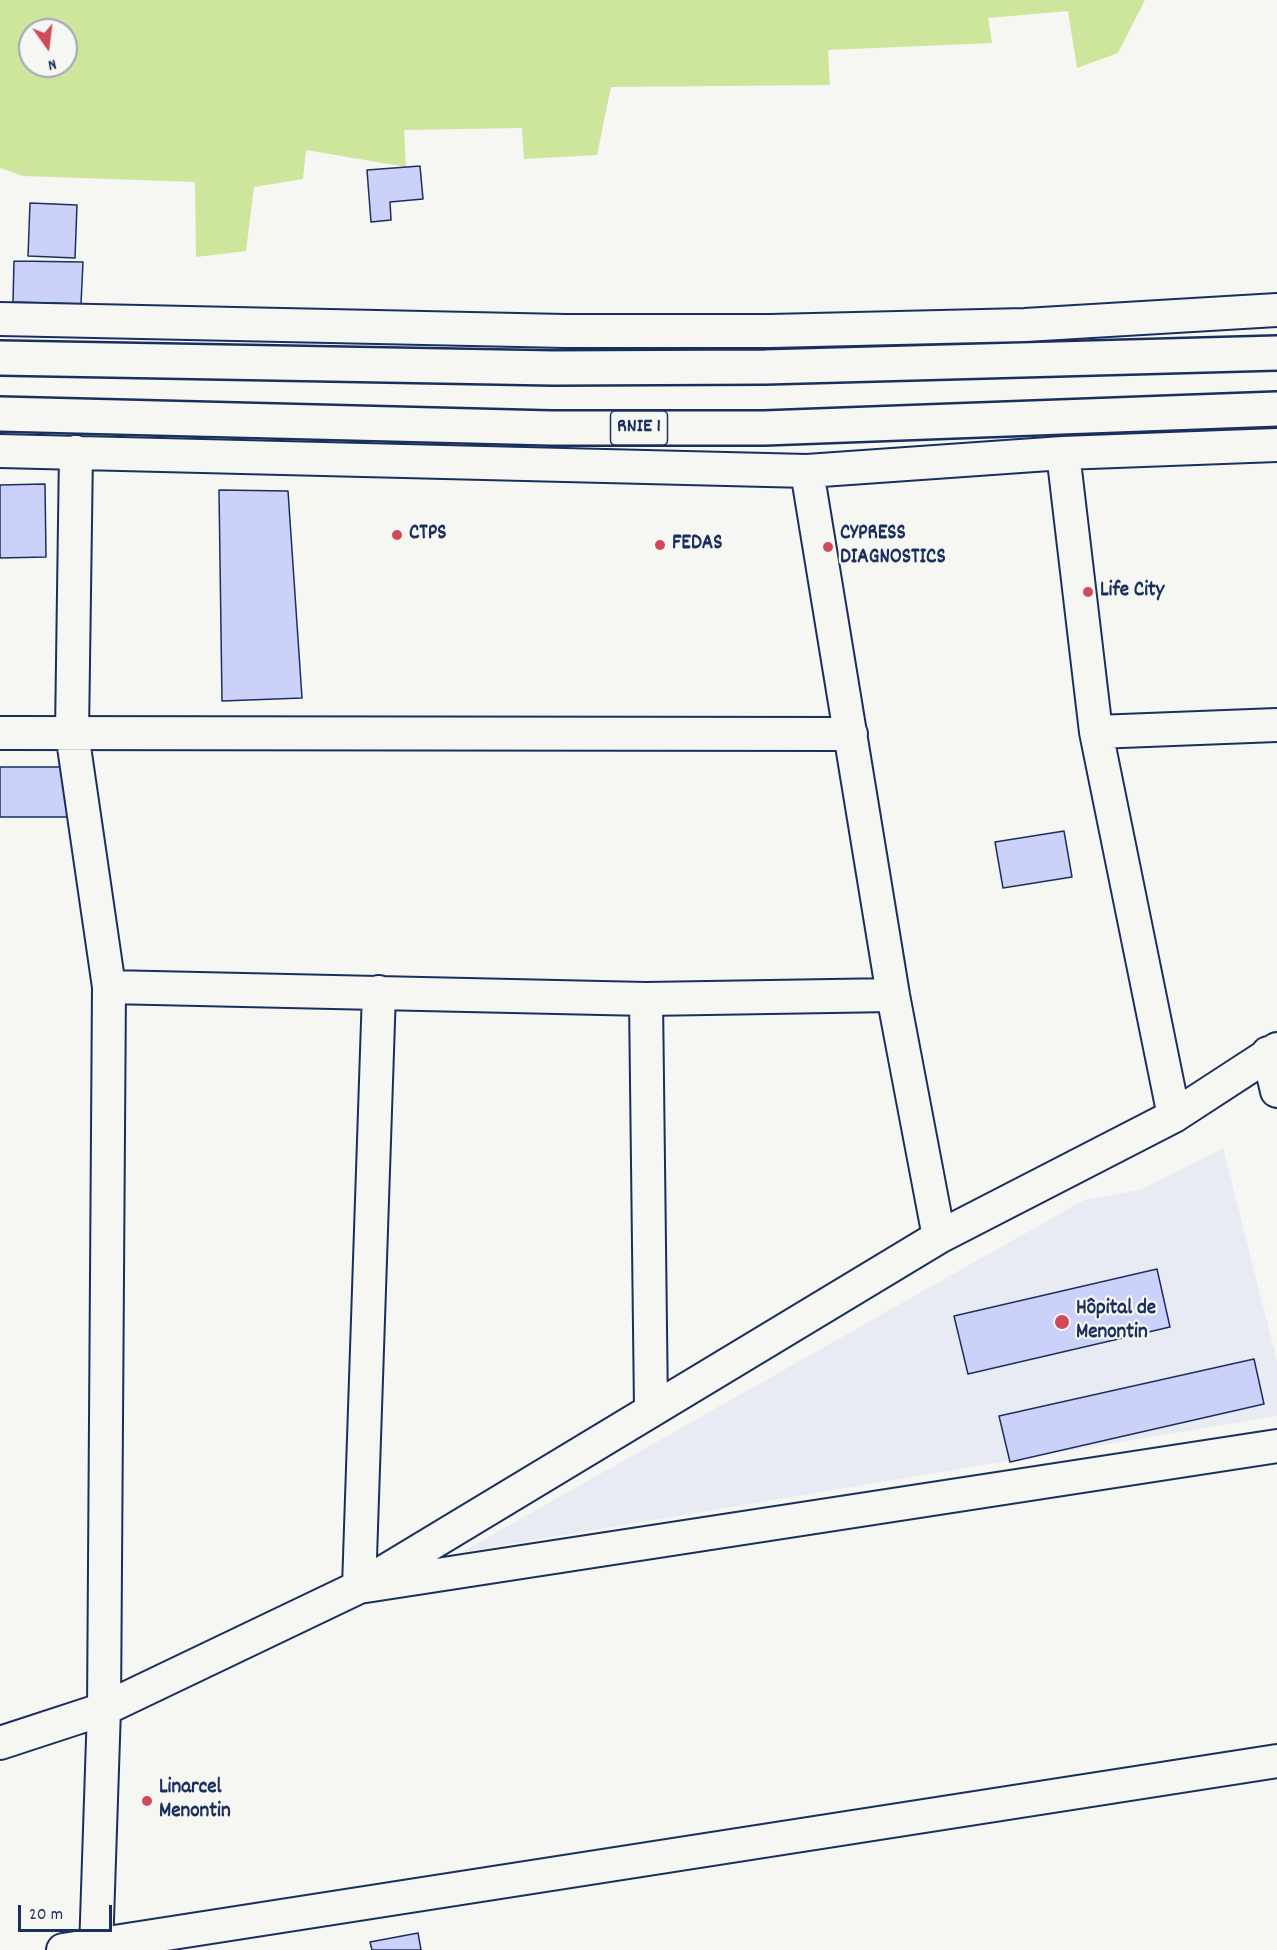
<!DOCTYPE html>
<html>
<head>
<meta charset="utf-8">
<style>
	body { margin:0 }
	#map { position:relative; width:1277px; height:1950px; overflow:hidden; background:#f6f6f2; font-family:Dekko,sans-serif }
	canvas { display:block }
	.north { position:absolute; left:18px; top:18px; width:60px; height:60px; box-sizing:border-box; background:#f6f6f2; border:2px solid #9ea6b7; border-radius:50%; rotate:166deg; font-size:16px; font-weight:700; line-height:24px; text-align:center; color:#1b2f5e }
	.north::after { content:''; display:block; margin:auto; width:21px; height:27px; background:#d1495b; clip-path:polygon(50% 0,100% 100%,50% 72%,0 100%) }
	.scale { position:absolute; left:18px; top:1905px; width:94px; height:27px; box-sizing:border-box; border:3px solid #1b2f5e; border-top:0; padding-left:8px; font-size:18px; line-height:21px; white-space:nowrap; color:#1b2f5e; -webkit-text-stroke:4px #f6f6f2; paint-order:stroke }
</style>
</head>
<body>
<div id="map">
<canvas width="1277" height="1950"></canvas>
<div class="north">N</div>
<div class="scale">20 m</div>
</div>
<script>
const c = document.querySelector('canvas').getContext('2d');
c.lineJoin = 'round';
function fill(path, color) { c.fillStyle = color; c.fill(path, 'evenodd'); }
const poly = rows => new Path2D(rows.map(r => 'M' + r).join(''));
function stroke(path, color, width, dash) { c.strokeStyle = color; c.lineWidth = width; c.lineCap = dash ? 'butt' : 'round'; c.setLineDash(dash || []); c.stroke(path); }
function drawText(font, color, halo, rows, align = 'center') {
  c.font = font + ' Dekko,sans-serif'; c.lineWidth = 4.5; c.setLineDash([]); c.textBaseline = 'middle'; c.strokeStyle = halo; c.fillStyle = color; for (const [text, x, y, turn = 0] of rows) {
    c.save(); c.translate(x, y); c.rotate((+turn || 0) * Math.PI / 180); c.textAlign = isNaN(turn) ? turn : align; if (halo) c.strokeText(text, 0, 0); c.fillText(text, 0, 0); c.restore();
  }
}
fill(poly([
	[1223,1148,1277,1361,1277,1416,462,1552,1084,1200,1139,1190]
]), '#e9ebf4');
fill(poly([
	[0,0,1145,0,1118,53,1077,68,1068,11,988,18,992,43,828,50,830,85,611,87,597,155,524,159,522,128,404,130,406,167,306,150,303,179,254,187,246,251,196,257,195,182,23,176,0,168],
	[30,30,66,30,66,66,30,66]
]), '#cee69b');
const building = poly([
	[420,166,423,199,390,202,391,220,371,222,367,170,420,166],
	[30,203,77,205,75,258,28,256,30,203],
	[14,261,83,262,81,304,13,302,14,261],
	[45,484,46,557,0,558,0,485,45,484],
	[219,490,288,491,302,698,222,701,219,490],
	[0,767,69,767,69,817,0,817,0,767],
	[1064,831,1072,877,1003,888,995,842,1064,831],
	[1157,1269,1170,1327,968,1374,954,1316,1157,1269],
	[1254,1359,1264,1404,1010,1462,999,1416,1254,1359],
	[418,1933,421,1950,372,1950,370,1942,418,1933]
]);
fill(building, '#cbd1f9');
stroke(building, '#1b2f5e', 1.5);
const street = poly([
	[0,319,565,331,770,331,1025,325,1277,310],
	[0,451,807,471,1063,453,1277,445],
	[76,452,72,733,109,987,104,1709,96,1950],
	[1063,453,1096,732,1174,1116],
	[807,471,893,995,939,1237],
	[1096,732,1277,725],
	[0,733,851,734],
	[109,987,646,999,893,995],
	[379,992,359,1587,1277,1446],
	[646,999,651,1409],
	[1268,1053,1277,1091],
	[0,1743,104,1709,359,1587,939,1237,1174,1116,1277,1049],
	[63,1950,1277,1761]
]);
const highway = poly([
	[0,358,553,368,765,367,1277,353],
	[0,414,551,428,764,428,1277,409]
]);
stroke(street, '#1b2f5e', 36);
stroke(highway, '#1b2f5e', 38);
stroke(street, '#f6f6f2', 32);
stroke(highway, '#f6f6f2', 33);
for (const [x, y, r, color] of [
	[397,535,6,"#d1495b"],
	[660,545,6,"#d1495b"],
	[828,547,6,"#d1495b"],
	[1088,592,6,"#d1495b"],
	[1062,1322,8,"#d1495b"],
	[147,1801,6,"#d1495b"]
]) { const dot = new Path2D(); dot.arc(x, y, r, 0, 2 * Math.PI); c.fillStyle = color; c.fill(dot); stroke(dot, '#f6f6f2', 2); }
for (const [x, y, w] of [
	[639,428,57]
]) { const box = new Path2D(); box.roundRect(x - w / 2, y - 17, w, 34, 4.5); c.fillStyle = '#f6f6f2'; c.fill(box); stroke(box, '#1b2f5e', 1.5); }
drawText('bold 20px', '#1b2f5e', null, [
	["RNIE 1",639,428]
]);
drawText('bold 21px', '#1b2f5e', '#f6f6f2', [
	["CTPS",409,535],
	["CYPRESS",840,535],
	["DIAGNOSTICS",840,559],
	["FEDAS",672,545],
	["Life City",1100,592],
	["Hôpital de",1076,1310],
	["Menontin",1076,1334],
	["Linarcel",159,1789],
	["Menontin",159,1813]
], 'left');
</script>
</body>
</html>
